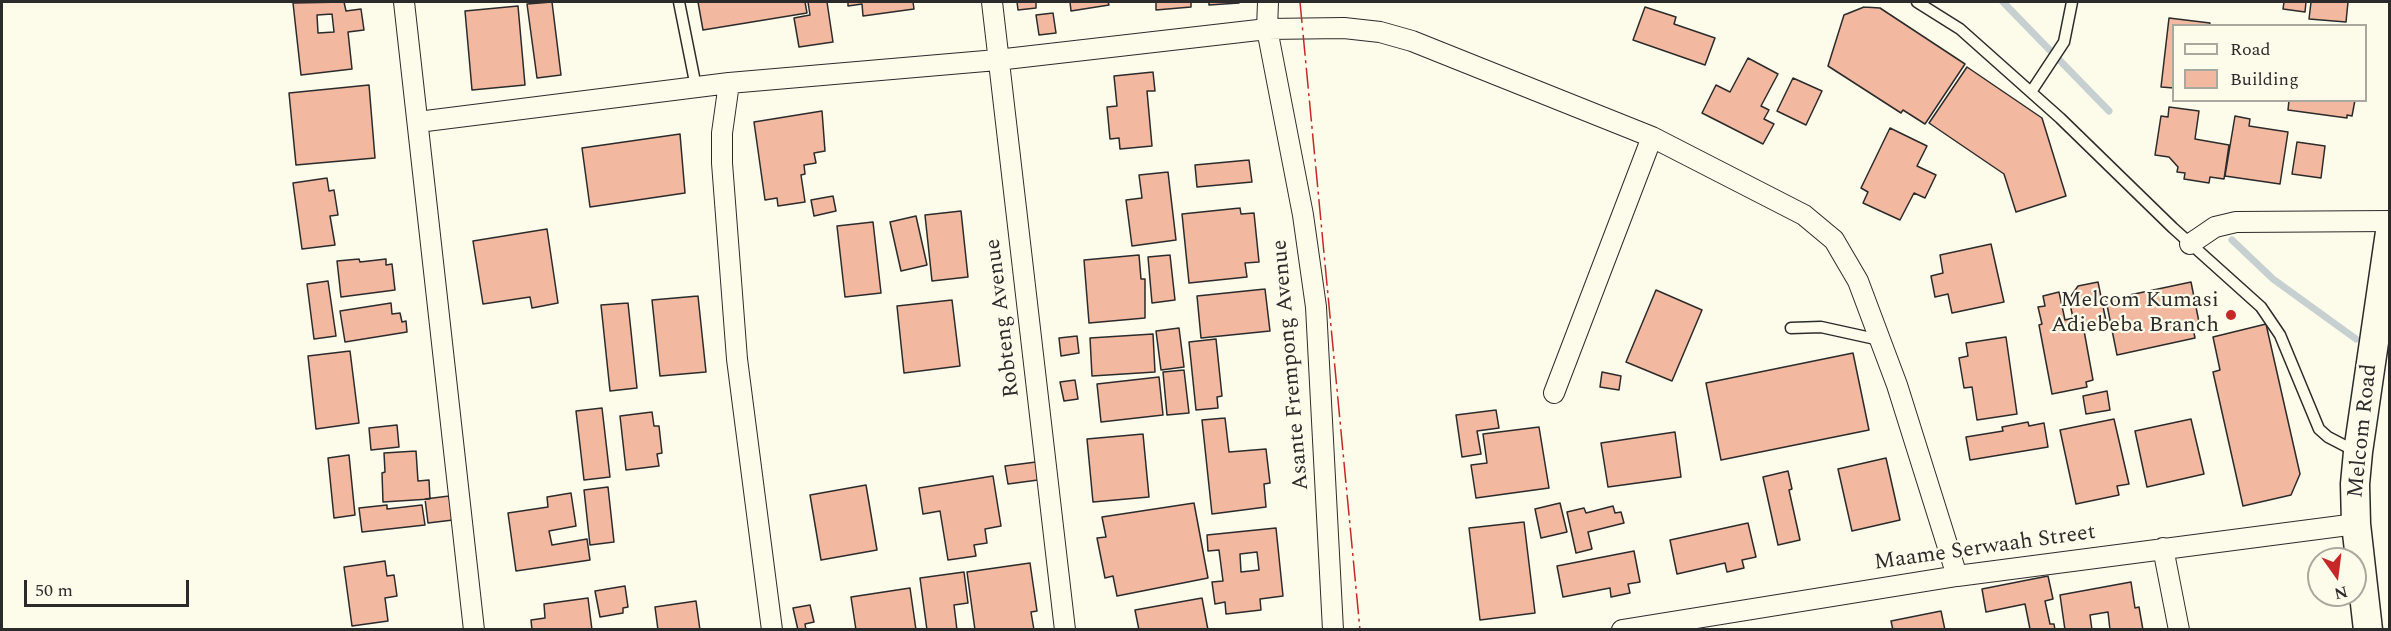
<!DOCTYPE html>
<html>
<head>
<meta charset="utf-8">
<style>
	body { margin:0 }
	#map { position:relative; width:2391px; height:631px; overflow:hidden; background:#fdfbea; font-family:Spectral,serif }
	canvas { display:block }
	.frame { position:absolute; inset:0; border:3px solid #2b2b2b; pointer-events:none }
	.legend { position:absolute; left:2172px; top:24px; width:195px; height:78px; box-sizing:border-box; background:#fdfbea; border:2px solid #a9a89e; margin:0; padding:8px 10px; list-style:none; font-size:18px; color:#2b2b2b }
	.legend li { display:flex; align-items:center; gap:12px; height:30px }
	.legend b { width:30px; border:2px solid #a9a89e }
	.north { position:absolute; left:2307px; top:547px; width:60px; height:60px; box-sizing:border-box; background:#fdfbea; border:2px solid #a9a89e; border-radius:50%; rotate:166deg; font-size:16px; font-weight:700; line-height:24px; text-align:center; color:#2b2b2b }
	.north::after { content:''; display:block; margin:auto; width:21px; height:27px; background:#c62828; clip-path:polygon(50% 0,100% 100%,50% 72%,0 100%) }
	.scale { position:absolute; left:24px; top:580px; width:165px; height:27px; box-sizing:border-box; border:3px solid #2b2b2b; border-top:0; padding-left:8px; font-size:18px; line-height:21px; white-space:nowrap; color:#2b2b2b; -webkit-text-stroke:4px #fdfbea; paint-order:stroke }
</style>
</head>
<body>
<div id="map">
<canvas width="2391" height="631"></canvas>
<div class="frame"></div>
<ul class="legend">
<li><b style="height:8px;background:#fdfbea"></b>Road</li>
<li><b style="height:16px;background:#f2b8a0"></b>Building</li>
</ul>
<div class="north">N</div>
<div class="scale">50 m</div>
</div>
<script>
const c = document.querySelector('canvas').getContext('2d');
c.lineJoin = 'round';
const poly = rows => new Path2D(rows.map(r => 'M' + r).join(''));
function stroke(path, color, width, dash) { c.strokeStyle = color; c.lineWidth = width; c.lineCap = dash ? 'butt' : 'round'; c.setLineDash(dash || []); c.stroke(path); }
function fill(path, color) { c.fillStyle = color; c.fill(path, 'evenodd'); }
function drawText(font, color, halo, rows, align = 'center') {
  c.font = font + ' Spectral,serif'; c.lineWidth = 4.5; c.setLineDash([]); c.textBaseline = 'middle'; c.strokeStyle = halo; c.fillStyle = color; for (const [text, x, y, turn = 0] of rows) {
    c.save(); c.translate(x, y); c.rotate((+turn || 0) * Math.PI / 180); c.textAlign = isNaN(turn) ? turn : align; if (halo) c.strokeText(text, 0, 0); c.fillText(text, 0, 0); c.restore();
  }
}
stroke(poly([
	[2003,2,2109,111],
	[2232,240,2273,279,2356,339]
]), '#c7d0d0', 7);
const building = poly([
	[344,2,346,11,361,9,364,30,348,32,352,69,301,75,293,3,344,2],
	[332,14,334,32,318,33,317,15,332,14],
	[552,2,561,75,537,78,527,4,552,2],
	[698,2,805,2,807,13,703,30,698,2],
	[808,2,827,2,833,42,799,47,794,18,810,15,808,2],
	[848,2,913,2,914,9,863,16,862,4,848,6,848,2],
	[1017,2,1036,2,1036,8,1018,10,1017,2],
	[1070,2,1108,2,1109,5,1071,11,1070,2],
	[1156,2,1191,2,1191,7,1156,10,1156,2],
	[1209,2,1239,2,1239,3,1209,5,1209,2],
	[2284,2,2306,2,2305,12,2283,9,2284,2],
	[2311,2,2348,2,2346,22,2309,19,2311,2],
	[518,6,525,85,472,90,465,11,518,6],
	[1645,7,1676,17,1674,24,1715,38,1705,65,1633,40,1645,7],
	[1864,7,1880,8,1965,64,1925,124,1903,110,1901,113,1828,66,1844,15,1864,7],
	[1053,13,1056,33,1039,35,1036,15,1053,13],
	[2169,18,2210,23,2209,26,2174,26,2174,88,2161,87,2169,18],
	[1748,58,1778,74,1761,106,1769,110,1764,119,1774,124,1763,144,1702,113,1716,85,1730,92,1748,58],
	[1967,67,2042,118,2066,196,2016,212,2004,174,1929,123,1967,67],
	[1153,72,1155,91,1147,91,1152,146,1120,149,1119,138,1110,139,1107,107,1117,106,1114,76,1153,72],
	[1793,78,1822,91,1806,125,1777,111,1793,78],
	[369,85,375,158,296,165,289,93,369,85],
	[2289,100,2355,100,2352,116,2347,115,2347,118,2288,110,2289,100],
	[2169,107,2199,111,2195,139,2229,145,2224,179,2210,177,2209,183,2184,179,2185,173,2177,172,2178,167,2169,157,2155,155,2161,116,2168,117,2169,107],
	[822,111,825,151,814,153,816,163,804,165,805,174,801,175,805,202,778,206,777,198,765,200,754,122,822,111],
	[2235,116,2250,119,2249,126,2288,132,2280,184,2225,176,2235,116],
	[1890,128,1927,146,1917,166,1936,175,1925,198,1914,193,1900,220,1863,203,1868,192,1861,188,1890,128],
	[680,134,685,193,590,207,582,148,680,134],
	[2297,142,2325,146,2321,178,2292,174,2297,142],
	[1249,160,1252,182,1197,187,1195,165,1249,160],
	[1168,172,1176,240,1132,246,1126,200,1142,198,1139,175,1168,172],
	[327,178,329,191,334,190,338,215,330,216,335,245,302,249,293,183,327,178],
	[833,196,836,211,814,216,811,200,833,196],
	[1240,208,1241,214,1254,213,1259,262,1245,263,1247,277,1189,283,1182,214,1240,208],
	[961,211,968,277,932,281,925,215,961,211],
	[916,216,927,265,901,271,890,222,916,216],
	[873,222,881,293,845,297,837,226,873,222],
	[547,229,558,303,532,308,530,297,483,304,473,241,547,229],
	[1991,244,2004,302,1952,313,1948,294,1935,297,1931,276,1943,273,1940,255,1991,244],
	[1139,255,1141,279,1145,279,1145,318,1089,323,1084,260,1139,255],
	[1170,255,1175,300,1152,303,1148,257,1170,255],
	[359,259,360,262,386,259,386,265,392,264,395,290,341,297,337,261,359,259],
	[328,281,336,336,314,339,307,284,328,281],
	[2098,282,2106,321,2083,325,2093,380,2086,382,2087,387,2052,394,2039,325,2042,324,2038,307,2045,306,2043,296,2059,292,2065,320,2073,318,2069,299,2078,286,2098,282],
	[2191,282,2200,327,2193,328,2195,338,2117,355,2106,300,2191,282],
	[1265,289,1270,331,1201,338,1197,296,1265,289],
	[1656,290,1702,310,1672,381,1626,362,1656,290],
	[698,296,706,372,660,376,652,300,698,296],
	[952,300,960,366,904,373,897,306,952,300],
	[391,303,392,314,400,313,402,322,406,321,407,332,345,342,340,311,391,303],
	[628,303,637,388,610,391,601,305,628,303],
	[2266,324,2300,474,2291,495,2243,506,2213,372,2220,370,2213,337,2266,324],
	[1179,328,1184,367,1161,370,1156,331,1179,328],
	[1153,334,1155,372,1092,376,1090,338,1153,334],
	[1077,336,1079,353,1061,356,1059,338,1077,336],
	[2006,337,2017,414,1977,420,1972,387,1964,388,1959,358,1968,356,1966,343,2006,337],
	[1216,339,1222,396,1217,397,1218,408,1196,410,1189,342,1216,339],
	[350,351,359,423,316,429,308,356,350,351],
	[1853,353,1869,430,1721,460,1706,383,1853,353],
	[1184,370,1189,413,1167,415,1163,372,1184,370],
	[1602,372,1621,376,1619,390,1600,387,1602,372],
	[1159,377,1163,415,1101,422,1097,384,1159,377],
	[1075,380,1078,399,1064,401,1060,382,1075,380],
	[2107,391,2110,410,2086,414,2083,396,2107,391],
	[602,408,610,477,584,480,576,411,602,408],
	[1496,410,1499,428,1477,431,1481,454,1462,457,1456,415,1496,410],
	[652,412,654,426,659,426,662,453,657,454,659,466,626,470,620,416,652,412],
	[1225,418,1229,452,1266,449,1270,483,1264,484,1266,507,1212,514,1202,420,1225,418],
	[2114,419,2129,484,2117,486,2119,495,2076,504,2060,430,2114,419],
	[2191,419,2204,474,2147,487,2135,431,2191,419],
	[2028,422,2029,426,2044,423,2048,447,1970,460,1966,437,2003,431,2002,427,2028,422],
	[397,425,399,447,371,450,369,428,397,425],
	[1539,427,1549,488,1476,498,1471,465,1487,463,1483,434,1539,427],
	[1675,432,1681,477,1608,487,1601,443,1675,432],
	[1143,434,1149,497,1093,502,1087,439,1143,434],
	[416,451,418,481,429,480,430,499,383,502,382,473,385,472,384,453,416,451],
	[349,455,355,515,334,518,328,458,349,455],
	[1886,458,1900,520,1852,531,1838,469,1886,458],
	[1036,462,1038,480,1008,484,1005,466,1036,462],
	[1788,471,1792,489,1789,490,1800,540,1778,545,1763,477,1788,471],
	[993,476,1001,526,985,529,987,543,974,545,976,556,948,560,940,511,923,514,919,488,993,476],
	[866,485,877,550,821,560,810,495,866,485],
	[608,487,614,542,590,545,584,490,608,487],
	[571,493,576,526,549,531,552,545,587,539,590,560,516,571,508,513,548,507,547,497,571,493],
	[449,496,453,520,428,523,425,499,449,496],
	[1194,503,1208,578,1117,596,1113,576,1105,578,1097,538,1106,537,1102,517,1194,503],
	[1560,503,1567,532,1541,538,1535,509,1560,503],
	[387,505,387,509,422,505,425,525,362,532,359,508,387,505],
	[1613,506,1615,513,1621,512,1624,523,1588,532,1592,549,1576,553,1567,512,1584,508,1586,513,1613,506],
	[1524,522,1535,613,1480,620,1469,528,1524,522],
	[1748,523,1756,557,1742,560,1744,568,1727,572,1725,563,1677,574,1670,540,1748,523],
	[1276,528,1283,596,1260,599,1261,610,1226,614,1225,602,1215,604,1212,582,1223,581,1219,550,1208,551,1207,535,1276,528],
	[1257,552,1259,570,1241,572,1240,554,1257,552],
	[1634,551,1640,582,1628,584,1630,593,1611,597,1610,588,1563,597,1557,566,1634,551],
	[385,561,387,576,394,575,397,596,385,598,388,621,352,626,344,567,385,561],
	[1030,563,1037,611,1031,612,1034,630,975,630,967,572,1030,563],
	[964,572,968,603,954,605,957,630,927,630,920,578,964,572],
	[2048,576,2053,599,2045,601,2050,624,2054,624,2055,630,2027,630,2030,629,2025,604,1986,612,1982,589,2048,576],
	[2131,582,2135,608,2139,607,2143,630,2110,630,2108,612,2090,615,2092,630,2065,630,2060,595,2131,582],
	[625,586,628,607,623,608,623,613,600,617,595,591,625,586],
	[910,588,916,630,856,630,851,597,910,588],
	[588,598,592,630,532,630,531,620,545,618,544,604,588,598],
	[1202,598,1208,630,1139,630,1135,610,1202,598],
	[696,601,700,630,658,630,655,607,696,601],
	[810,605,814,622,805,624,806,630,798,630,793,608,810,605],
	[1941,611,1945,630,1893,630,1891,621,1941,611]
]);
fill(building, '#f2b8a0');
stroke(building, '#2b2b2b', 1.5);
const lane = poly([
	[679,2,696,87],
	[1917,2,1960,29,2060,118,2173,228,2261,307,2280,335,2319,429,2328,437,2357,452],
	[2031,92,2064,42,2072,2],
	[1791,328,1821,327,1880,340]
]);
const street = poly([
	[404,2,474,630],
	[992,2,1065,630],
	[1268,2,1267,29,1303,215,1316,307,1333,630],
	[729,83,722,133,722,163,737,359,772,630],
	[418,122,729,83,997,60,1267,29,1344,28,1380,32,1412,41,1652,137,1804,215,1834,240,1858,281,1897,385,1957,576],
	[2190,244,2215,227,2236,222,2390,221],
	[1554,393,1652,137],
	[2163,548,2179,630],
	[1622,630,1957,576,2356,524]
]);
const secondary = poly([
	[2368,630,2356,524,2355,484,2358,452,2390,232]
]);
stroke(lane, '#2b2b2b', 13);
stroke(street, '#2b2b2b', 22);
stroke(secondary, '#2b2b2b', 31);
stroke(lane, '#fdfbea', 10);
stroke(street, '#fdfbea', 20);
stroke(secondary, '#fdfbea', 28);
stroke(poly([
	[1300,2,1360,630]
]), '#c62828', 1.5, [21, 4.5, 3, 4.5]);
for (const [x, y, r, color] of [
	[2231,315,6,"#c62828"]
]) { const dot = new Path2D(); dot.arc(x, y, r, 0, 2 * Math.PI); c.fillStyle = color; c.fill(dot); stroke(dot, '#fdfbea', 2); }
drawText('22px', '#2b2b2b', '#fdfbea', [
	["Melcom Kumasi",2219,302],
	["Adiebeba Branch",2219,327]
], 'right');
drawText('22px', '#2b2b2b', '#fdfbea', [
	["Robteng Avenue",1004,318,-97],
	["Asante Frempong Avenue",1292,365,-95],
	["Melcom Road",2364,431,-84],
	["Maame Serwaah Street",1985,549,-8]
]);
</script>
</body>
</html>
